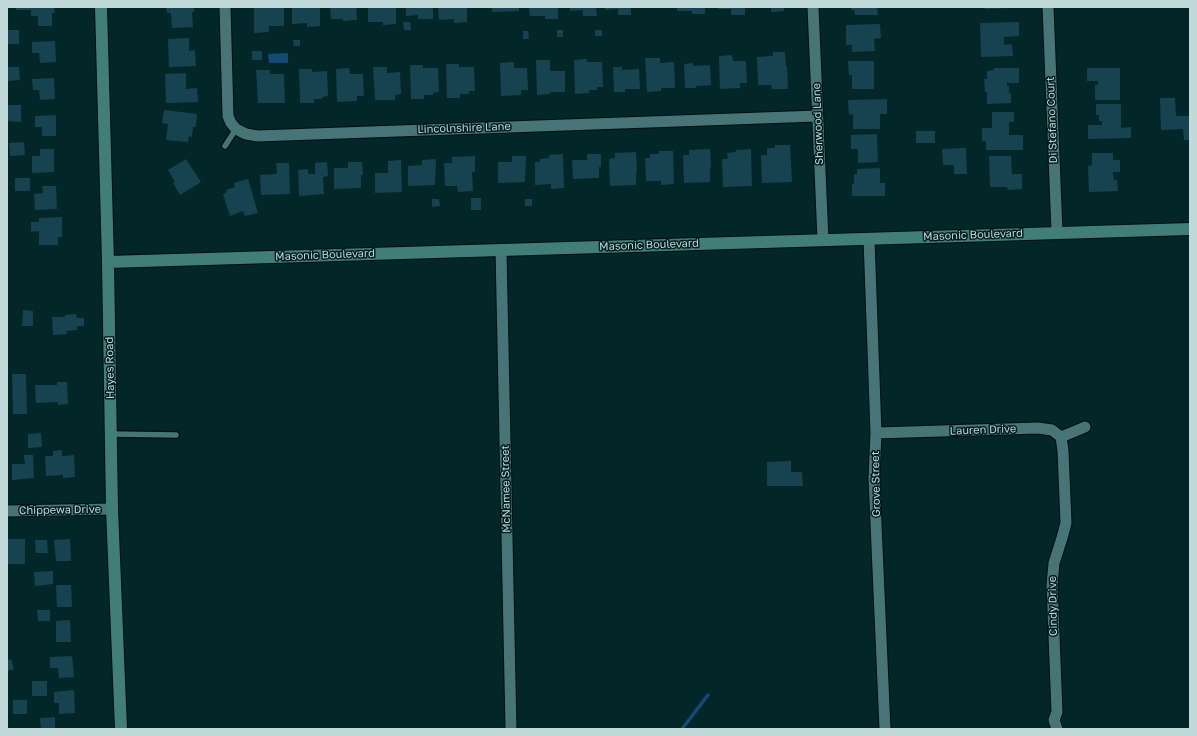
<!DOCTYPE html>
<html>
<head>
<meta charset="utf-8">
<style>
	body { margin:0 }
	#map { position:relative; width:1197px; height:736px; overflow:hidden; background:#032728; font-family:"Golos Text",sans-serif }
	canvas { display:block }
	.frame { position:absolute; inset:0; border:8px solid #c2d9da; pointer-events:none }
</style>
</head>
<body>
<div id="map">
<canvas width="1197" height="736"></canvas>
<div class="frame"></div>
</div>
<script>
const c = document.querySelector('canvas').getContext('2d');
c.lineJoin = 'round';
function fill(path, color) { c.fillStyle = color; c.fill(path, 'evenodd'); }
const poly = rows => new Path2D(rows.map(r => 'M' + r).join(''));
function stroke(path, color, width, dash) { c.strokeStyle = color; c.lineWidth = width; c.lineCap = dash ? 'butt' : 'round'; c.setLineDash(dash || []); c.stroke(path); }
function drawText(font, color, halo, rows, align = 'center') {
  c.font = font + ' "Golos Text",sans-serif'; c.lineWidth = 3; c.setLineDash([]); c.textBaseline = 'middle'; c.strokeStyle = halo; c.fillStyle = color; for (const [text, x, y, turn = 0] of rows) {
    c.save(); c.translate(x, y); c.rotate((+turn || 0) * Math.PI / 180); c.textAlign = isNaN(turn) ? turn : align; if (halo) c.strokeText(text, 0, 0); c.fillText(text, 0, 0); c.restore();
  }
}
fill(poly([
	[288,53,288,63,269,63,268,54]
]), '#144a73');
stroke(poly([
	[682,729,708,695]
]), '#144a73', 3.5);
fill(poly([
	[16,7,54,7,55,13,52,13,52,26,38,26,38,16,31,16,31,10,16,10],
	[166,7,194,7,194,12,192,12,193,27,172,28,171,13,167,13],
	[254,7,284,7,284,26,269,26,269,32,254,33],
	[292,7,320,7,320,26,307,27,307,23,292,24],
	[330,7,356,7,357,20,343,21,343,19,331,19],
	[368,7,396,7,396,24,383,25,383,22,368,22],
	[406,7,433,7,433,19,418,19,418,15,406,16],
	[438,7,467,7,467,22,454,23,454,19,439,20],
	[492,7,519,7,519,11,492,12],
	[529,7,558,7,558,19,545,19,545,16,530,16],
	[570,7,596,7,597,16,583,16,583,10,570,11],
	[605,7,631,7,631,15,618,15,618,9,605,10],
	[677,7,705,7,705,14,692,14,692,11,677,11],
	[718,7,745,7,745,15,731,15,731,9,718,9],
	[771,7,784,7,784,11,771,12],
	[851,7,877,7,878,15,855,15,854,10,851,10],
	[985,7,1009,7,1009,8,985,9],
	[403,22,410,22,411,30,404,30],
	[1019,22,1019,36,1004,37,1004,45,1012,44,1013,56,981,57,980,23],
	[880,24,881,38,874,39,875,51,852,52,852,45,846,45,846,25],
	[7,30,19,30,19,44,7,44],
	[557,30,563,30,563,37,557,37],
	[595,30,602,30,602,36,595,36],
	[523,31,528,31,529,39,523,39],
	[189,38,189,51,195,50,196,66,169,67,168,39],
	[293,40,300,40,300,46,294,46],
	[55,41,56,62,40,63,39,53,32,53,32,42],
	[252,51,262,51,262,60,252,60],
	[773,52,785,52,786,66,787,66,788,89,772,89,771,85,758,85,757,57,773,56],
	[732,55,733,61,746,61,747,83,740,83,740,88,720,89,719,56],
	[645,58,660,58,660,63,674,62,675,88,661,88,661,91,647,92],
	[587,59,587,62,602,62,603,87,597,87,597,90,589,90,589,93,575,94,574,60],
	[536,60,550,60,550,71,565,71,565,92,550,92,550,94,537,95],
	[848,61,874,61,874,89,852,89,852,75,849,75],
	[514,62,514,68,527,68,528,90,521,90,521,95,501,96,500,63],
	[693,63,693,66,710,65,711,85,696,86,696,88,685,88,684,64],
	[446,64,459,64,459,67,474,67,475,91,469,91,469,94,460,94,460,98,447,98],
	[410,65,423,65,423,68,438,68,439,92,433,93,433,95,424,95,424,99,411,99],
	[7,67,19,67,20,80,7,81],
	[373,67,387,67,387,73,400,72,401,94,395,95,395,100,375,100],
	[613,67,622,67,622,70,639,69,640,89,625,89,625,92,614,92],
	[349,68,350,74,363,74,364,96,357,96,357,101,337,102,336,69],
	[994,68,1019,68,1019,83,1007,83,1007,86,1009,86,1009,93,1011,93,1011,103,987,104,987,92,985,92,984,79,987,79,987,71,994,70],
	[1087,68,1120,68,1120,100,1095,100,1095,85,1098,85,1098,81,1087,81],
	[299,69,312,69,312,72,327,71,328,96,322,97,322,99,314,99,314,103,300,103],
	[256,70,270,70,270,74,284,74,285,103,258,103],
	[186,73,186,89,197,88,198,102,166,103,165,74],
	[54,78,55,99,40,100,39,90,33,90,32,79],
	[1160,98,1175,98,1176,116,1190,116,1190,140,1184,140,1183,129,1161,130],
	[887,99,887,114,880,114,880,129,853,129,853,114,849,115,848,100],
	[1096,104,1121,104,1121,128,1131,127,1131,138,1088,139,1088,125,1102,125,1102,121,1099,121,1099,115,1096,115],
	[7,105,21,105,21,122,7,121],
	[164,110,197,114,196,127,193,127,192,137,189,136,188,142,166,140,168,124,162,123],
	[992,112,1014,112,1014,122,1009,122,1009,135,1023,135,1023,150,986,150,986,141,982,141,982,128,992,128],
	[56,115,56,136,42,136,42,127,35,127,35,116],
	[916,131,935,131,935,143,916,143],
	[877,134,878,162,858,163,858,149,851,149,851,135],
	[24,142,25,155,10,156,9,143],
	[775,145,790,145,792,182,762,183,761,155,767,155,767,148,775,148],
	[966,148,967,174,954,174,954,165,943,165,942,149],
	[40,149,54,149,54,172,32,173,32,156,40,156],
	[710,149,711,168,710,168,710,182,684,183,683,155,689,155,689,150],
	[751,149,752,186,723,187,722,159,728,159,727,153,736,152,736,150],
	[659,151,673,151,674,184,661,185,661,181,646,181,645,158,650,158,650,154,659,154],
	[636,152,637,171,636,172,636,185,610,186,609,159,615,158,615,153],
	[1092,153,1113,153,1113,160,1120,160,1120,172,1113,172,1114,180,1117,180,1118,191,1089,192,1088,166,1092,165],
	[563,154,564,188,551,189,551,184,535,185,535,162,540,162,540,159,549,158,549,155],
	[587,154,601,154,601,167,599,167,599,178,573,179,572,160,587,160],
	[475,156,475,172,472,172,473,191,458,192,457,186,445,186,444,163,452,163,452,157],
	[512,156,526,156,525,182,498,183,498,162,512,162],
	[989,156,1011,156,1012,174,1022,174,1022,189,1008,190,1007,187,990,187],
	[186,159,201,182,180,195,173,183,175,182,168,170],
	[436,159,435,185,408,186,408,166,422,165,422,160],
	[401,160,402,192,375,193,375,173,388,173,388,161],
	[327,162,328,176,323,177,324,194,299,196,298,170,308,169,308,174,315,174,315,163],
	[348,162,362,162,363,175,361,175,361,188,334,189,334,168,348,168],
	[276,163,289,163,290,194,261,195,260,175,277,174],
	[880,168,880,183,885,183,885,196,852,196,852,184,854,184,854,174,857,174,857,169],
	[15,178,30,178,30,191,15,191],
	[248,179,258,213,245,216,243,211,230,216,223,194,227,192,226,190,235,187,234,183],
	[42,186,56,186,57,209,35,210,34,194,43,193],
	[471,198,481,198,481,210,471,210],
	[432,199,439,199,440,206,432,207],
	[525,199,532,199,532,206,525,206],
	[62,217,62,237,58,237,58,245,39,245,39,231,31,232,31,222,39,222,39,218],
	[23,310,33,311,33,326,22,326],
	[76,314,77,318,84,318,84,326,77,326,77,330,67,331,67,334,53,335,52,317,65,317,65,315],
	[12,374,26,374,27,414,13,414],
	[57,382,67,382,68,404,58,405,58,402,36,403,35,385,57,385],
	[41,433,42,447,28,448,28,434],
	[62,450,62,456,74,455,75,477,63,478,63,475,46,476,45,456,53,456,53,451],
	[24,455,33,455,34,478,12,480,12,464,25,464],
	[791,461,791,472,802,472,803,486,767,486,767,462],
	[7,539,25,539,25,564,7,564],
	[70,539,71,561,56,561,54,540],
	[35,540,47,540,48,553,36,553],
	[53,571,53,584,35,586,34,572],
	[56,585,71,585,72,607,57,607],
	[37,610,50,610,50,621,38,621],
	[70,620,71,642,56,642,56,621],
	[72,656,74,677,59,678,58,668,50,668,50,657],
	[11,659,14,669,7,671,7,660],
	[32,681,47,681,47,696,32,696],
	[74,690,75,713,59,714,59,703,54,703,54,692],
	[13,700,27,700,27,714,13,714],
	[55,717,55,729,41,729,40,718]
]), '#174351');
const lane = poly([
	[225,146,236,129],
	[111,434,176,435]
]);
const street = poly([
	[225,7,228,116,231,123,236,129,246,134,258,136,817,116],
	[813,7,823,240],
	[1048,7,1057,232],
	[869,239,876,433,874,478,885,729],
	[501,250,511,729],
	[876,433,1038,428,1052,430,1061,437,1085,427],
	[7,511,112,509],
	[1057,729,1054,720,1057,712,1052,585,1054,563,1062,538,1066,523,1063,451,1061,437]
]);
const secondary = poly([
	[101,7,108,262,112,509,121,729],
	[108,262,1190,229]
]);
stroke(lane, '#000e0f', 8);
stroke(street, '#000e0f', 13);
stroke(secondary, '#000e0f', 14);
stroke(lane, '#477476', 5.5);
stroke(street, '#477476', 11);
stroke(secondary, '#417e79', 12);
drawText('11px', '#c2d9da', '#001d1f', [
	["Di Stefano Court",1052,120,-92],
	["Sherwood Lane",818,124,-92],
	["Lincolnshire Lane",464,128,-2],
	["Masonic Boulevard",973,235,-2],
	["Masonic Boulevard",649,245,-2],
	["Masonic Boulevard",325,255,-2],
	["Hayes Road",110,368,-91],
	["Lauren Drive",983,430,-2],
	["Grove Street",876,484,-91],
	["McNamee Street",506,489,-91],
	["Chippewa Drive",60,510,-1],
	["Cindy Drive",1053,606,-91]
]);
</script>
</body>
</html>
